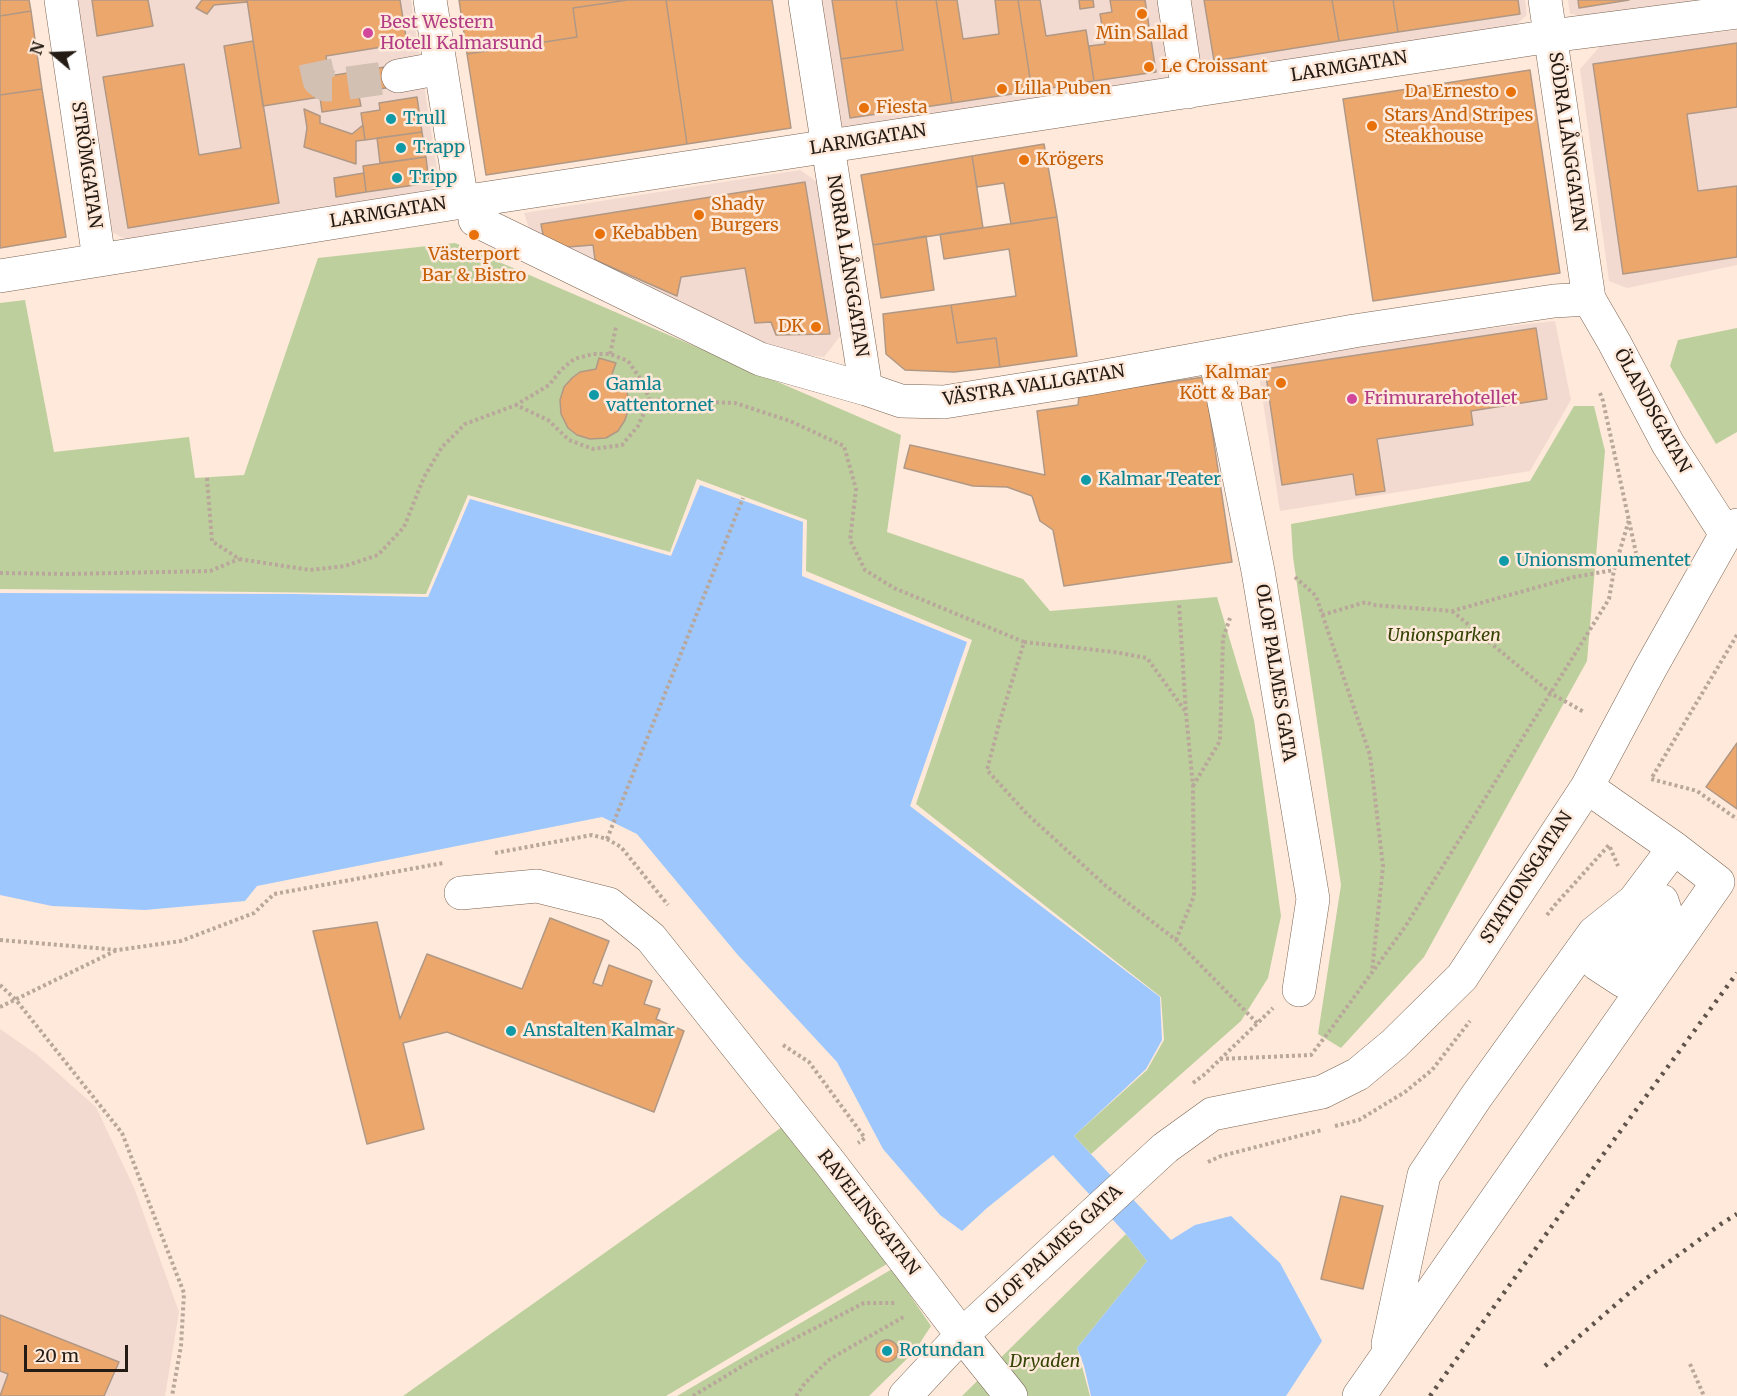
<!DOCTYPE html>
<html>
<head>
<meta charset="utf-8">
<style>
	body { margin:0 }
	#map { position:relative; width:1737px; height:1396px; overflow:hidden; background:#fee9da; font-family:Merriweather,serif }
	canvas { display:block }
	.north { position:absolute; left:24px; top:24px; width:60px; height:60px; -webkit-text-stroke:4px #fee9da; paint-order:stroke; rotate:289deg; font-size:16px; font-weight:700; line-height:24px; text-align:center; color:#241b14 }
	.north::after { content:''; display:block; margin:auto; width:21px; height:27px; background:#241b14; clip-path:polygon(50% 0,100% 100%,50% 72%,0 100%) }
	.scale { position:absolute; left:24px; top:1345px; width:104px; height:27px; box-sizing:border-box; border:3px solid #241b14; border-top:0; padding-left:8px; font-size:18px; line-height:21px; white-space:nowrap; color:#241b14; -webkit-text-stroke:4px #fee9da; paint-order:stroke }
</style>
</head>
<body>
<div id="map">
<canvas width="1737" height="1396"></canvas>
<div class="north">N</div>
<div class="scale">20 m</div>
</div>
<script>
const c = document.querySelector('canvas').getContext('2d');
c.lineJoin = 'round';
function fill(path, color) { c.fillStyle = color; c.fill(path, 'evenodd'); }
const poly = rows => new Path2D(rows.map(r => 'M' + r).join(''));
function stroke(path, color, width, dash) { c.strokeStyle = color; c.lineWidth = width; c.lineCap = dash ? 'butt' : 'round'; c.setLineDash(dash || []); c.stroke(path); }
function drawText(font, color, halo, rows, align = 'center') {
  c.font = font + ' Merriweather,serif'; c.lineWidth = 5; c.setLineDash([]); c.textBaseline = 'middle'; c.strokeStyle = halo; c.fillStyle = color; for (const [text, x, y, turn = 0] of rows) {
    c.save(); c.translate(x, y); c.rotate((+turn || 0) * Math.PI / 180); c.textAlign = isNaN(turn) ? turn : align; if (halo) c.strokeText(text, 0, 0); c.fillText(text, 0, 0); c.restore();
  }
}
fill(poly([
	[72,0,411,0,439,182,423,197,127,240,110,231],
	[821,0,1166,0,1176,58,1164,83,852,134,840,126],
	[1191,0,1525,0,1527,15,1507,33,1202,73],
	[1568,0,1717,0,1595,17,1570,14],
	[1737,30,1737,265,1627,288,1609,281,1580,69,1602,44],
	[800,170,817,182,841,335,824,357,761,350,534,243,524,213],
	[1555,321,1571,400,1530,471,1280,511,1256,357,1358,343],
	[0,1029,36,1054,96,1107,135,1190,179,1312,165,1396,0,1396]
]), '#f3dad1');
fill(poly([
	[455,243,901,435,887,532,1023,579,1050,611,1217,597,1254,720,1281,916,1268,978,1241,1021,1091,1154,1074,1136,1147,1070,1164,1040,1161,997,916,804,972,640,806,571,807,520,697,479,670,552,468,495,426,594,0,589,0,303,25,300,54,452,189,437,195,478,244,475,318,258],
	[1737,328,1737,432,1716,444,1670,366,1678,340],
	[1574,406,1594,406,1605,451,1587,661,1424,957,1341,1048,1318,1034,1341,885,1293,557,1291,524,1530,481],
	[782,1127,892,1261,666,1396,403,1396],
	[1126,1234,1147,1261,1077,1348,1090,1396,962,1396],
	[892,1269,931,1326,914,1352,869,1396,677,1396]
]), '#becf9e');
fill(poly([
	[700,485,803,522,802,576,967,642,910,806,1160,997,1162,1040,1146,1069,1074,1136,1171,1240,1195,1225,1231,1216,1280,1263,1322,1341,1286,1396,1091,1396,1084,1366,1077,1348,1147,1261,1126,1234,1053,1155,987,1208,962,1231,940,1215,883,1149,837,1062,737,954,637,834,602,817,257,886,245,901,145,910,52,906,0,895,0,593,295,594,428,597,470,499,671,556]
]), '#9ec7fd');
const building = poly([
	[0,0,29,0,31,11,0,16,0,0],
	[92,0,148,0,153,26,97,36,92,0],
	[202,0,247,0,247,2,214,5,207,14,196,8,202,0],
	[247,0,400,0,407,43,326,56,329,76,397,65,400,86,358,92,361,106,322,112,320,97,263,106,247,0],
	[459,0,628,0,573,8,577,37,467,54,459,0],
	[628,0,666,0,687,144,486,175,467,54,577,37,573,8,628,0],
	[666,0,772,0,791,128,687,144,666,0],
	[832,0,896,0,903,50,841,59,832,0],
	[896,0,936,0,952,103,850,118,841,59,903,50,896,0],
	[936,0,957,0,963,39,999,34,995,0,1018,0,1032,91,952,103,936,0],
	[1018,0,1040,0,1046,36,1086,30,1094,81,1032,91,1018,0],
	[1079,0,1093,0,1094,7,1080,9,1079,0],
	[1110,0,1145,0,1156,72,1094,81,1089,46,1105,44,1100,14,1112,12,1110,0],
	[1204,0,1332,0,1339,41,1214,61,1204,0],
	[1332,0,1393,0,1398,32,1339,41,1332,0],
	[1393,0,1518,0,1520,14,1398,32,1393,0],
	[1578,0,1629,0,1579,8,1578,0],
	[31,11,42,89,0,95,0,16,31,11],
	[253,41,279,203,128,228,103,77,184,64,199,155,241,148,224,46,253,41],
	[1737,43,1737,107,1687,114,1698,191,1737,186,1737,257,1623,274,1593,64,1737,43],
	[1530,70,1560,273,1373,301,1343,99,1530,70],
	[42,89,66,237,0,248,0,95,42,89],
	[417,97,422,132,365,140,361,113,380,110,379,103,417,97],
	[304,109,320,116,320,123,352,134,363,125,365,140,356,141,356,164,304,147,307,128,304,109],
	[422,132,426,157,380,163,377,138,422,132],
	[1044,144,1057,217,1011,224,1004,183,977,187,972,156,1044,144],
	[972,156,983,228,873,245,861,175,972,156],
	[426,157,429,183,366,192,363,166,426,157],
	[364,173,366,192,336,197,334,178,364,173],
	[805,182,830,334,776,335,771,322,755,323,745,268,681,277,677,296,595,260,593,245,568,247,544,240,541,224,805,182],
	[1057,217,1077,356,1000,367,996,338,957,343,951,305,1016,296,1009,249,944,259,940,234,1057,217],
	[926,236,934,290,881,298,873,245,926,236],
	[951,305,957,343,996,338,1000,367,954,372,905,370,886,354,883,314,951,305],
	[1536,328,1547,399,1471,411,1473,425,1377,439,1385,491,1356,495,1353,474,1282,485,1265,369,1536,328],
	[599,358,616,363,612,374,621,381,627,391,629,407,625,420,618,431,606,438,590,439,577,435,568,428,561,414,560,400,564,387,572,378,580,372,596,369,599,358],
	[1204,377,1232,562,1064,586,1053,530,1040,521,1032,496,1007,487,973,486,904,468,910,445,1045,475,1037,411,1078,405,1079,395,1204,377],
	[1737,743,1737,809,1706,787,1737,743],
	[550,918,609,941,593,983,602,986,609,965,652,981,644,1004,660,1009,656,1019,684,1031,654,1112,447,1032,403,1043,424,1129,367,1144,313,931,377,922,400,1019,427,954,522,989,550,918],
	[1341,1196,1383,1206,1363,1289,1321,1279,1341,1196],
	[0,1315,119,1362,104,1396,0,1396,8,1374,0,1371,0,1315],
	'876 1351a11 11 0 1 1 22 0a11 11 0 1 1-22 0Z'
]);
fill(building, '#eca76d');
stroke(building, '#b09885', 1.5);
stroke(poly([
	[315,62,319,80,326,85,335,85,398,76]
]), '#d2c0b2', 33, [33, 16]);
const minor = poly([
	[61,0,99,259],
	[430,0,462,202],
	[805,0,866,389],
	[1174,0,1188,92],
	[1545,0,1589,299,1614,342,1668,444,1726,534],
	[398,76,441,68],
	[475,220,760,359,866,389,901,401,944,402,1088,379,1354,331,1554,301,1589,299],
	[0,276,462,202,1551,36,1737,12],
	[1215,357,1258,571,1313,899,1299,990],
	[461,893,537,886,609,904,651,938,831,1164,962,1335,1011,1396],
	[1662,901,1665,910,1660,930,1623,981,1597,964,1662,901],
	[1388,1344,1424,1175,1476,1097,1594,933,1634,901,1674,848],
	[905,1396,962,1335,1165,1148,1212,1114,1322,1092,1358,1074,1394,1044,1462,977,1587,787,1650,669,1726,534,1737,525],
	[1359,1396,1718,882,1674,848,1587,787]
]);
stroke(minor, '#7a6453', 34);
stroke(poly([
	[610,354,616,327],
	[1600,393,1603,401,1636,553],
	[650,400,735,403,790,421,844,446,856,489,850,540,865,570,894,588,1024,642,999,724,987,770,1027,814,1106,886,1176,940,1257,1023],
	[207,478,212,541,239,559,310,570,345,566,378,555,404,527,424,477,442,447,465,424,516,405,548,420,569,440,593,449,622,445,638,426,650,400,642,381,628,361,610,354,593,354,574,359,561,370,549,385,516,405],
	[0,573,68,574,210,571,239,559],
	[1295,577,1316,596,1370,755,1383,866,1372,972],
	[1452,611,1552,694,1584,712],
	[1322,615,1366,602,1373,605,1452,611,1574,577,1614,570],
	[1737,635,1651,779,1697,791,1737,819],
	[1024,642,1114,652,1147,658,1186,712],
	[1193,786,1220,741,1223,638,1230,618],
	[607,839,743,498],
	[495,853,592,835,607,839,621,847,668,905],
	[1547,915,1555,905,1609,845,1618,866],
	[0,940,118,950,181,941,254,913,274,894,443,863],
	[1176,940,1194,896,1193,786,1186,713,1179,604],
	[0,985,16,1000,122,1133,184,1293,181,1346,172,1396],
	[0,1007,117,950],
	[783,1045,809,1062,865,1138,858,1143],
	[1220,1059,1311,1055,1331,1029,1405,927,1609,599,1614,570,1629,520],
	[1193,1083,1205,1074,1273,1008],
	[1335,1126,1359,1120,1405,1092,1432,1070,1470,1021],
	[1208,1162,1221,1156,1322,1130],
	[1690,1364,1704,1396],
	[693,1396,749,1362,864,1303,896,1303],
	[796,1396,805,1383,830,1359,905,1316]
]), '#b8a79a', 4, [3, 3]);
stroke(minor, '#fff', 33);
stroke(poly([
	[1545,1366,1644,1280,1721,1224,1737,1214],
	[1430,1396,1605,1152,1737,973]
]), '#5f534a', 4.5, [3, 6]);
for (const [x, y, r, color] of [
	[1142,14,6,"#e8710a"],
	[368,33,6,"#d1479c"],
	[1149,67,6,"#e8710a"],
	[1002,89,6,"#e8710a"],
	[1511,92,6,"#e8710a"],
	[864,108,6,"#e8710a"],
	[391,119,6,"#0f9aa8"],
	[1372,126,6,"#e8710a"],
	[401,148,6,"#0f9aa8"],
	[1024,160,6,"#e8710a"],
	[397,178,6,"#0f9aa8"],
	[699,215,6,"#e8710a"],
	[600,234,6,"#e8710a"],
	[474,235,6,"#e8710a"],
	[816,327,6,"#e8710a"],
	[1281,383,6,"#e8710a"],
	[594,395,6,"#0f9aa8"],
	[1352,399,6,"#d1479c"],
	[1086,480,6,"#0f9aa8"],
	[1504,561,6,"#0f9aa8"],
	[511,1031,6,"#0f9aa8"],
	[887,1351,6,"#0f9aa8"]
]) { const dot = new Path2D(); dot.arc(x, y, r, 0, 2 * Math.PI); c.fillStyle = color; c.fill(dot); stroke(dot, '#fee9da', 2); }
drawText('18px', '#b23c85', '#fee9da', [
	["Best Western",380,23],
	["Hotell Kalmarsund",380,44],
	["Frimurarehotellet",1364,399]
], 'left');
drawText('18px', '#c56008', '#fee9da', [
	["Min Sallad",1142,34,"center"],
	["Le Croissant",1161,67],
	["Lilla Puben",1014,89],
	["Da Ernesto",1499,92,"right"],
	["Fiesta",876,108],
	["Stars And Stripes",1384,116],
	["Steakhouse",1384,137],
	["Krögers",1036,160],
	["Shady",711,205],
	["Burgers",711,226],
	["Kebabben",612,234],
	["Västerport",474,255,"center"],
	["Bar & Bistro",474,276,"center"],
	["DK",804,327,"right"],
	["Kalmar",1269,373,"right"],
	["Kött & Bar",1269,394,"right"]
], 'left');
drawText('18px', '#241b14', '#fee9da', [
	["LARMGATAN",1349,67,-9],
	["LARMGATAN",868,140,-9],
	["SÖDRA LÅNGGATAN",1567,142,82],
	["STRÖMGATAN",86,165,82],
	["LARMGATAN",388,213,-9],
	["NORRA LÅNGGATAN",847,266,81],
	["VÄSTRA VALLGATAN",1034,386,-9],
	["ÖLANDSGATAN",1652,411,61],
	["OLOF PALMES GATA",1275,673,81],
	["STATIONSGATAN",1527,878,-57],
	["RAVELINSGATAN",868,1213,52],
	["OLOF PALMES GATA",1054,1250,-43]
]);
drawText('18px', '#0d838f', '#fee9da', [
	["Trull",403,119],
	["Trapp",413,148],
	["Tripp",409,178],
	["Gamla",606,385],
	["vattentornet",606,406],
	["Kalmar Teater",1098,480],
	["Unionsmonumentet",1516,561],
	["Anstalten Kalmar",523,1031],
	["Rotundan",899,1351]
], 'left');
drawText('italic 18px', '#344304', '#fee9da', [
	["Unionsparken",1444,636],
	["Dryaden",1045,1362]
]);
</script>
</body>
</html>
